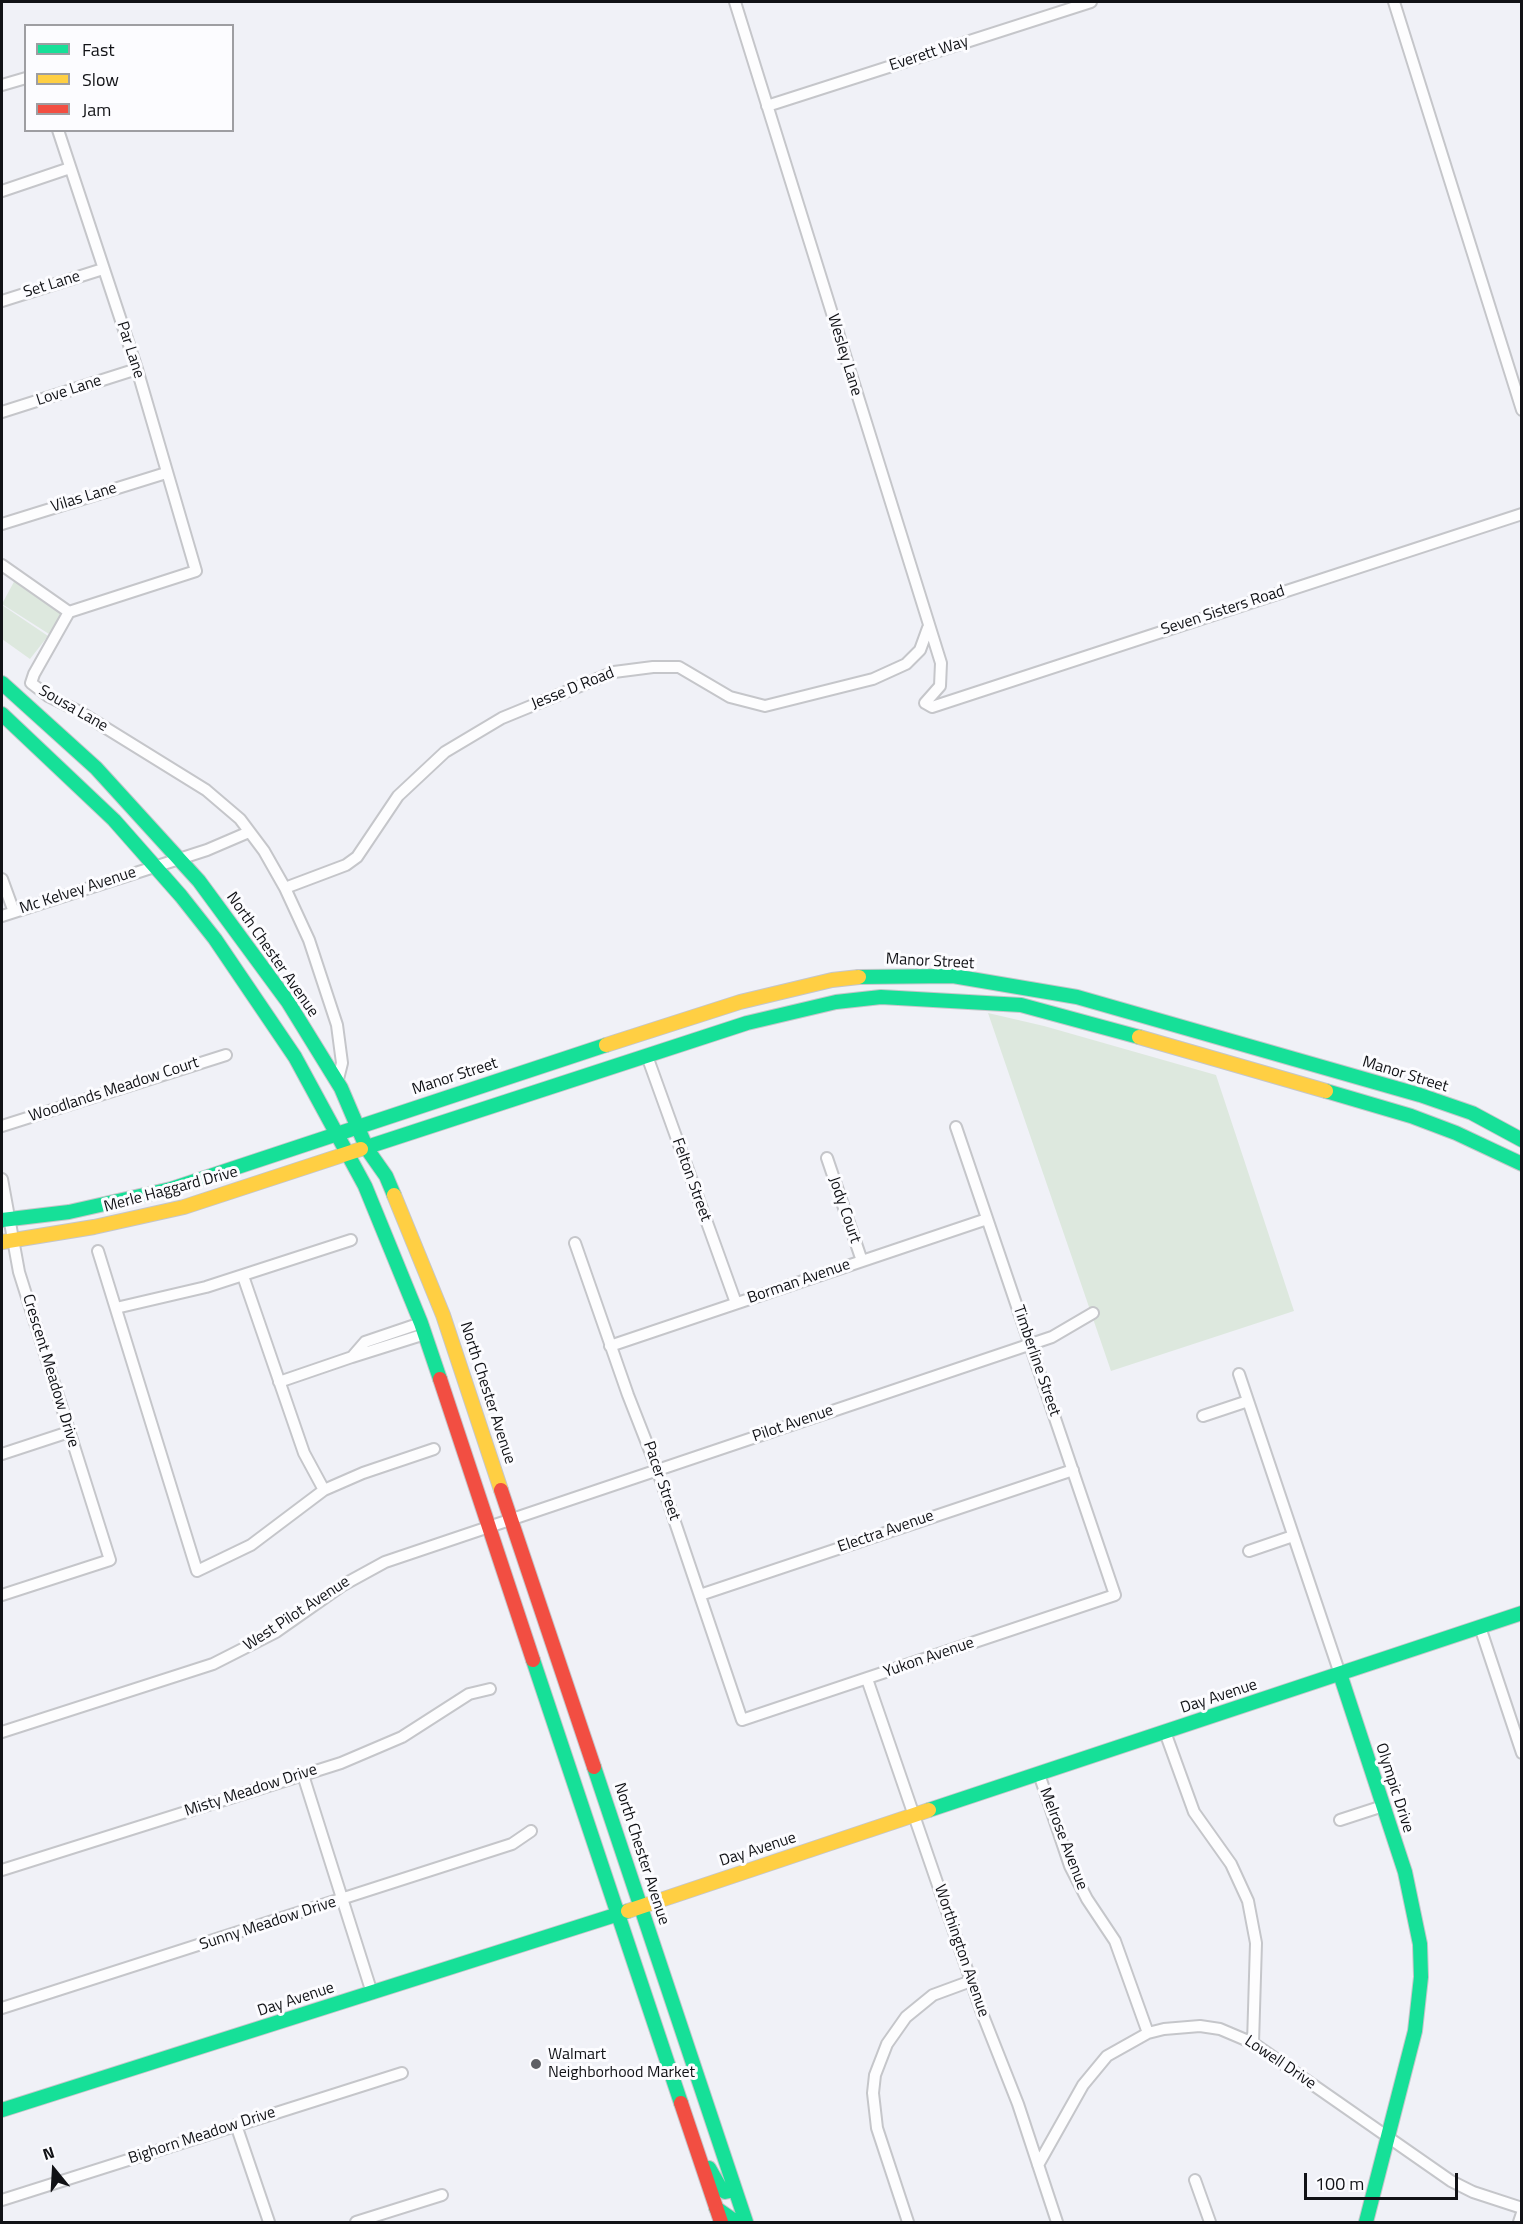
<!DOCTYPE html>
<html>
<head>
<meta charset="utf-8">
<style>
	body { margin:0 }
	#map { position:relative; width:1523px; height:2224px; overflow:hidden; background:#f0f1f7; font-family:"Titillium Web",sans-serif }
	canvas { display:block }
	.frame { position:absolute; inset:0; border:3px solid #111216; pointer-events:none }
	.legend { position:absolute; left:24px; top:24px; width:210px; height:108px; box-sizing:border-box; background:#fcfcff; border:2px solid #9e9ea2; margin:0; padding:8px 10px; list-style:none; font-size:18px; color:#111216 }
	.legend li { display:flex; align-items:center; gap:12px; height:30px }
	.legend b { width:30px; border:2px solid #9e9ea2 }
	.north { position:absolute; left:24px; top:2140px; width:60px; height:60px; -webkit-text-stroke:4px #fcfcff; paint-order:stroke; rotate:342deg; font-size:16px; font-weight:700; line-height:24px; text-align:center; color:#111216 }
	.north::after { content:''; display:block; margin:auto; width:21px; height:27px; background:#111216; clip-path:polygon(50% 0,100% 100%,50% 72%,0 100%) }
	.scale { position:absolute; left:1304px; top:2173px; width:154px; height:27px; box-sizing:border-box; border:3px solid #111216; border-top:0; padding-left:8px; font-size:18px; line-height:21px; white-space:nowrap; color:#111216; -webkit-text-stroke:4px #fcfcff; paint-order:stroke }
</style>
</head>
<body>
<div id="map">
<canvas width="1523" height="2224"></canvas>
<div class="frame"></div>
<ul class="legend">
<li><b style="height:8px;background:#16e098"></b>Fast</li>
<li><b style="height:8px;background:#ffcf43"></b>Slow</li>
<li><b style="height:8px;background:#f24e42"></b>Jam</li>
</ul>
<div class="north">N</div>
<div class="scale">100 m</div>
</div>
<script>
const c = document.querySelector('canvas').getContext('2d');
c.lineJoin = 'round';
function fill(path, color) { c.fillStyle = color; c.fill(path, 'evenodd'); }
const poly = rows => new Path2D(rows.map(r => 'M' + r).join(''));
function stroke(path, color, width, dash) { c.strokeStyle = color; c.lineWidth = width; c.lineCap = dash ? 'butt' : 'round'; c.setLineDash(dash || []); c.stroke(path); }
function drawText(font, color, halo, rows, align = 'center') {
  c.font = font + ' "Titillium Web",sans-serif'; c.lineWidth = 6; c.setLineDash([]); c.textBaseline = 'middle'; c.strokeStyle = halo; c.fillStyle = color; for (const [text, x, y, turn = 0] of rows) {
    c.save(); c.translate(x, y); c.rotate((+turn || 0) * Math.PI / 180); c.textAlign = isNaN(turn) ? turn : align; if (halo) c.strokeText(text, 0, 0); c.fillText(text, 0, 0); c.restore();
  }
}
fill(poly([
	[16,578,65,613,49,634,2,604],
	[2,605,48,636,30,659,2,639],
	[988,1013,1044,1026,1216,1075,1294,1311,1111,1371]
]), '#dde8de');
const street = poly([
	[735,2,941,663,940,686,925,703,932,707,1522,514],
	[1394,2,1522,410],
	[2,85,26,78],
	[767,106,1091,2],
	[58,130,137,369,196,571,69,612,34,674,31,683,48,696,80,712,206,790,240,819,264,851,285,888,309,940,337,1025,342,1063,337,1083],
	[2,191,70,168],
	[2,301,103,269],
	[2,412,137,369],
	[2,524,166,473],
	[2,565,69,612],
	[2,879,14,912],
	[285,888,346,865,357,857,398,796,445,752,502,718,614,672,653,667,679,667,730,697,765,706,873,679,906,664,920,650,928,628],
	[2,916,207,850,249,832],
	[647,1056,736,1303],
	[2,1126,226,1055],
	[827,1158,862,1261],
	[2,1179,19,1272,110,1560,2,1595],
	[575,1243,628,1395,657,1469,742,1720,1115,1595,956,1127],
	[98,1251,197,1571,251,1545,324,1490,363,1473,434,1449],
	[243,1276,304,1453,324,1490],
	[116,1308,206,1287,351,1240],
	[421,1323,365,1342,352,1357,425,1334],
	[610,1346,987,1219],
	[1239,1374,1340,1674],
	[279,1382,352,1357],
	[1203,1416,1248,1401],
	[2,1454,69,1432],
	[1249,1551,1293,1536],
	[700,1595,1073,1470],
	[1480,1627,1522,1753],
	[867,1679,982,2013,1018,2104,1057,2222],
	[2,1732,213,1664,276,1632,343,1585,385,1562,1052,1337,1093,1313],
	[1165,1732,1194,1812,1231,1864,1248,1901,1256,1943,1253,2043],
	[1039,1774,1070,1866,1087,1899,1115,1941,1148,2033],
	[303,1775,372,1993],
	[1340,1820,1383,1806],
	[2,1870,341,1763,402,1737,469,1694,490,1689],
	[2,2008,512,1844,531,1831],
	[236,2125,269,2222],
	[1038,2165,1083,2085,1107,2056,1148,2033,1164,2029,1200,2026,1220,2029,1253,2043,1451,2181,1473,2192,1522,2208],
	[1195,2180,1210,2222],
	[2,2200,402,2073],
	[356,2222,442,2195],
	[908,2222,877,2128,873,2093,875,2075,887,2044,906,2017,933,1995,971,1981],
	[1519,2222,1522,2213]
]);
const fast = poly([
	[2,683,96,768,199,881,288,1002,341,1088,367,1149,386,1176,394,1195],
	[2,714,114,820,181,896,215,939,295,1057,365,1186,421,1323,440,1379],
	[859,977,953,976,1077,997,1420,1095,1472,1113,1522,1140],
	[1326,1091,1411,1116,1456,1133,1522,1164],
	[361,1149,747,1023,836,1002,881,997,1021,1005,1139,1037],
	[2,1220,69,1212,171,1189,606,1045],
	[533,1660,681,2103],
	[1340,1674,1405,1872,1420,1944,1421,1977,1415,2031,1366,2222],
	[594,1767,746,2222],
	[929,1810,1522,1613],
	[2,2110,628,1911],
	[709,2168,721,2189,725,2192,735,2190],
	[716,2208,736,2222]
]);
const slow = poly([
	[1139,1037,1326,1091],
	[606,1045,740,1002,832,980,859,977],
	[394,1195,443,1315,501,1490],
	[2,1242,94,1227,184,1207,361,1149],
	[628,1911,929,1810]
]);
const jam = poly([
	[440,1379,533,1660],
	[501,1490,594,1767],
	[681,2103,721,2222]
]);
stroke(street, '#c5c6ca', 14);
stroke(fast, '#c5c6ca', 16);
stroke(slow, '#c5c6ca', 16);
stroke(jam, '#c5c6ca', 16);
stroke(street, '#fdfdfe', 10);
stroke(fast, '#16e098', 14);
stroke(slow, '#ffcf43', 14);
stroke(jam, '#f24e42', 14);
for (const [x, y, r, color] of [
	[536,2064,6,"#5f6065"]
]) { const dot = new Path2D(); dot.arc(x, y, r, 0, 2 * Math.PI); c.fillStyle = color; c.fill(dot); stroke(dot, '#fcfcff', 2); }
drawText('16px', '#111216', '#fcfcff', [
	["Everett Way",929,54,-18],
	["Set Lane",52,285,-17],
	["Par Lane",130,350,72],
	["Wesley Lane",844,355,73],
	["Love Lane",69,391,-18],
	["Vilas Lane",84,498,-17],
	["Seven Sisters Road",1223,611,-18],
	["Jesse D Road",573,689,-22],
	["Sousa Lane",73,709,30],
	["Mc Kelvey Avenue",78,891,-18],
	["North Chester Avenue",272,955,55],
	["Manor Street",930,962,3],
	["Manor Street",1405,1075,17],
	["Manor Street",455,1077,-18],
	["Woodlands Meadow Court",114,1090,-18],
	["Felton Street",691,1180,70],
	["Merle Haggard Drive",171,1190,-15],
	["Jody Court",844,1210,71],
	["Borman Avenue",799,1282,-19],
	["Timberline Street",1036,1361,71],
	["Crescent Meadow Drive",50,1371,73],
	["North Chester Avenue",487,1393,72],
	["Pilot Avenue",793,1424,-19],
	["Pacer Street",661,1481,71],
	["Electra Avenue",886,1532,-19],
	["West Pilot Avenue",297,1614,-33],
	["Yukon Avenue",929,1658,-19],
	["Day Avenue",1219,1697,-18],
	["Olympic Drive",1394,1788,72],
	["Misty Meadow Drive",251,1791,-18],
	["Melrose Avenue",1063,1839,69],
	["Day Avenue",758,1850,-18],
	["North Chester Avenue",641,1854,72],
	["Sunny Meadow Drive",268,1924,-18],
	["Worthington Avenue",961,1951,71],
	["Day Avenue",296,2000,-18],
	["Lowell Drive",1280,2063,34],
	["Bighorn Meadow Drive",202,2136,-18]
]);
drawText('16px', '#111216', '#fcfcff', [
	["Walmart",548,2055],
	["Neighborhood Market",548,2073]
], 'left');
</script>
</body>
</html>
